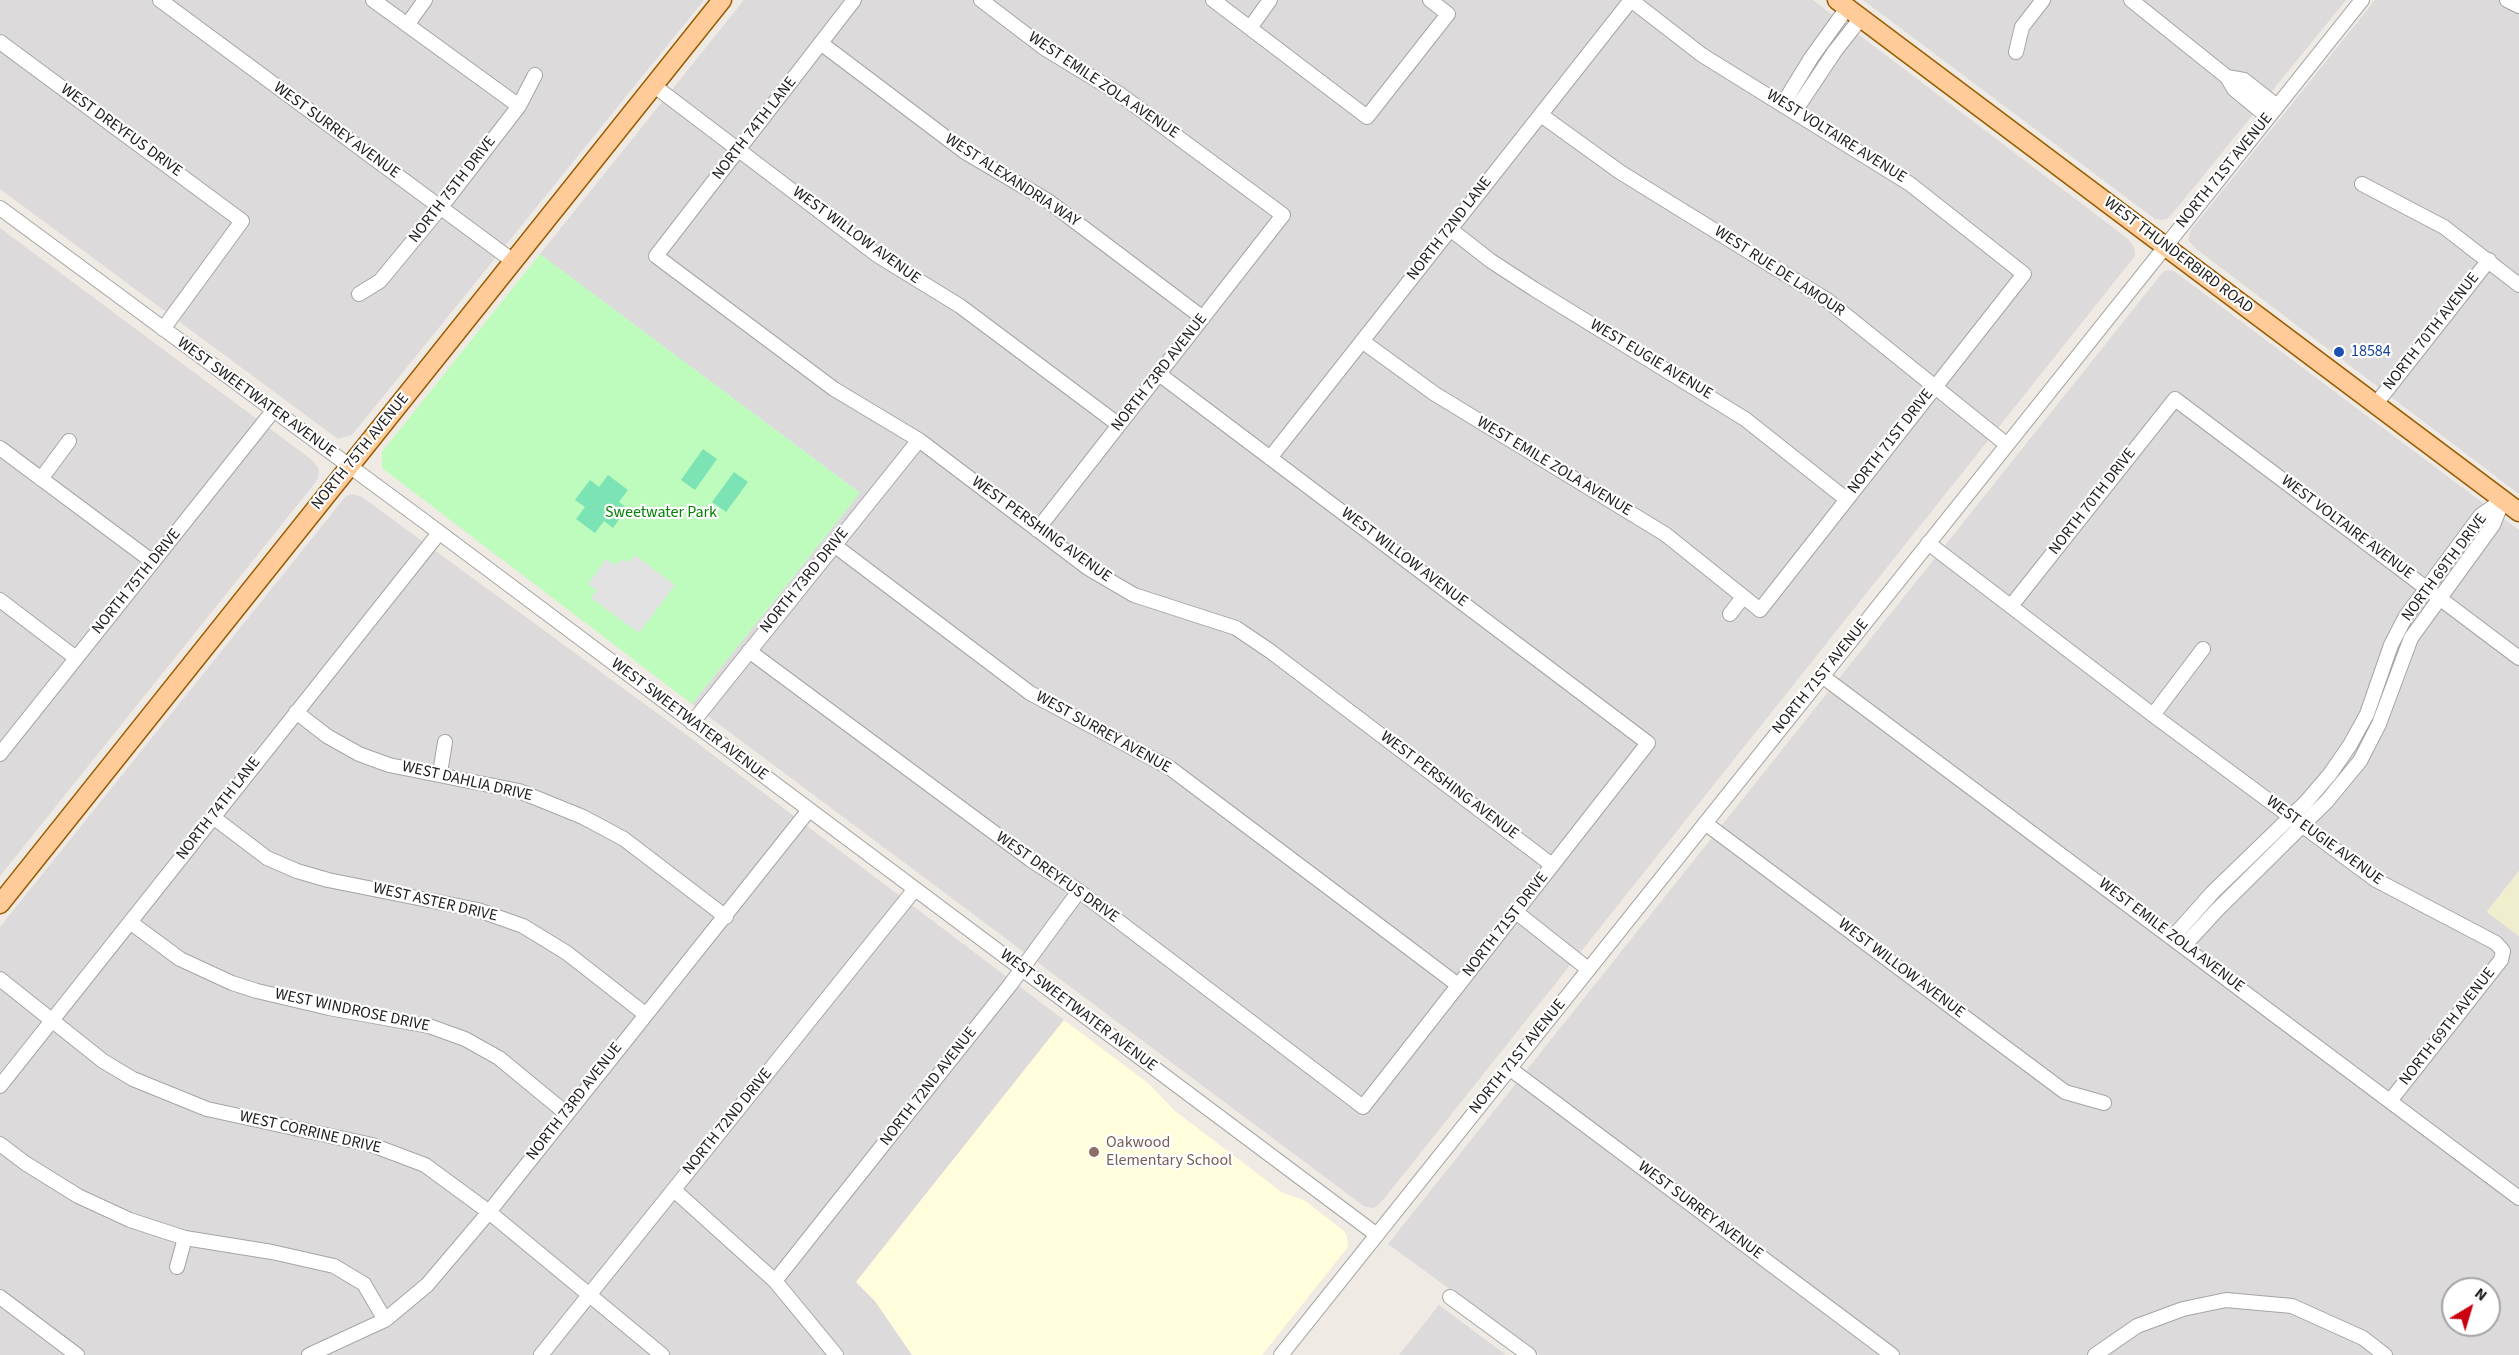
<!DOCTYPE html>
<html>
<head>
<meta charset="utf-8">
<style>
	body { margin:0 }
	#map { position:relative; width:2519px; height:1355px; overflow:hidden; background:#efeae3; font-family:"Source Sans 3",sans-serif }
	canvas { display:block }
	.north { position:absolute; left:2441px; top:1277px; width:60px; height:60px; box-sizing:border-box; background:#fff; border:2px solid #a5a5a5; border-radius:50%; rotate:38deg; font-size:16px; font-weight:700; line-height:24px; text-align:center; color:#1e1e1e }
	.north::after { content:''; display:block; margin:auto; width:21px; height:27px; background:#cb000e; clip-path:polygon(50% 0,100% 100%,50% 72%,0 100%) }
</style>
</head>
<body>
<div id="map">
<canvas width="2519" height="1355"></canvas>
<div class="north">N</div>
</div>
<script>
const c = document.querySelector('canvas').getContext('2d');
c.lineJoin = 'round';
function fill(path, color) { c.fillStyle = color; c.fill(path, 'evenodd'); }
const poly = rows => new Path2D(rows.map(r => 'M' + r).join(''));
function stroke(path, color, width, dash) { c.strokeStyle = color; c.lineWidth = width; c.lineCap = dash ? 'butt' : 'round'; c.setLineDash(dash || []); c.stroke(path); }
function drawText(font, color, halo, rows, align = 'center') {
  c.font = font + ' "Source Sans 3",sans-serif'; c.lineWidth = 4.5; c.setLineDash([]); c.textBaseline = 'middle'; c.strokeStyle = halo; c.fillStyle = color; for (const [text, x, y, turn = 0] of rows) {
    c.save(); c.translate(x, y); c.rotate((+turn || 0) * Math.PI / 180); c.textAlign = isNaN(turn) ? turn : align; if (halo) c.strokeText(text, 0, 0); c.fillText(text, 0, 0); c.restore();
  }
}
fill(poly([
	[0,0,704,0,352,435,338,439,0,189],
	[744,0,1813,0,2127,238,2134,247,2135,256,1383,1200,1374,1208,1365,1207,692,704,860,493,540,254],
	[1863,0,2346,0,2173,213,2167,219,2161,220,2155,219],
	[2375,0,2519,0,2519,494,2195,248,2188,240,2191,230],
	[0,228,312,460,319,469,318,479,315,483,0,876],
	[2168,270,2174,271,2519,530,2519,871,2487,911,2519,936,2519,1355,1540,1355,1388,1244,2163,272],
	[2453,1289,2489,1289,2489,1325,2453,1325],
	[352,494,362,497,676,727,1064,1020,856,1282,875,1301,912,1355,0,1355,0,927,346,496],
	[1439,1305,1506,1355,1399,1355]
]), '#dcdadb');
fill(poly([
	[1064,1020,1148,1083,1175,1111,1283,1193,1304,1200,1344,1231,1347,1236,1348,1247,1262,1355,912,1355,875,1301,856,1282]
]), '#fffddc');
fill(poly([
	[2519,871,2519,936,2487,912]
]), '#efefcd');
fill(poly([
	[540,254,860,493,692,704,382,468,382,452]
]), '#bdfcbd');
fill(poly([
	[703,449,717,459,695,490,681,480],
	[734,472,748,482,726,512,712,502],
	[608,475,628,490,619,502,627,508,613,528,604,521,595,533,576,519,585,507,575,500,590,480,599,487]
]), '#7ce3b4');
fill(poly([
	[635,555,675,585,639,633,591,598,597,590,588,584,606,559,614,565,622,560,629,562]
]), '#e2e2e2');
const minor = poly([
	[160,0,513,261],
	[373,0,519,106],
	[854,0,656,256,834,389,919,440,1088,568,1134,595,1236,628,1270,651,1552,865],
	[981,0,1044,48,1118,93,1283,215,1037,530],
	[1213,0,1367,117,1448,14,1430,0],
	[2131,0,2227,77,2234,89,2268,117],
	[2507,0,2519,6],
	[407,25,425,0],
	[1250,28,1270,0],
	[0,42,242,221,163,329],
	[822,44,965,152,1048,201,1203,318],
	[2016,52,2022,27,2043,0],
	[2227,77,2244,80,2277,106],
	[653,85,877,255,960,306,1119,425],
	[1783,104,1811,58,1847,8],
	[1795,111,1835,51,1861,18],
	[1541,115,1620,172,1827,300,2006,444],
	[2362,184,2444,227,2519,285],
	[0,208,424,521,1377,1235],
	[1450,229,1491,261,1534,289,1745,419,1846,499],
	[359,294,380,281,441,207,519,106,535,75],
	[2375,405,2489,260],
	[0,448,153,562],
	[1270,458,1631,0,1702,55,1910,184,2024,274,1760,610,1665,534,1435,394,1362,341],
	[41,479,69,441],
	[1928,543,2153,715,2376,880,2496,943,2503,951,2501,960,2390,1101],
	[834,545,1030,693,1170,768,1458,985],
	[0,600,76,658],
	[2011,606,2175,399,2519,658],
	[1730,614,1743,597],
	[749,651,1031,860,1079,891,1363,1107,1648,743,1159,374],
	[1822,676,2519,1198],
	[296,712,327,736,359,754,389,765,519,791,583,817,624,839,726,917],
	[2153,715,2203,649],
	[692,723,919,440],
	[0,754,273,411],
	[440,773,445,742],
	[213,817,267,858,297,871,328,880,478,910,523,926,567,953,645,1014],
	[1705,823,2065,1092,2104,1103],
	[1516,912,1588,969],
	[130,922,180,959,232,983,257,991,329,1008,429,1026,465,1039,499,1058,567,1114],
	[2173,937,2212,893,2306,802,2330,774,2350,745,2367,714,2391,645,2406,616,2481,515,2503,500],
	[2184,946,2216,911,2327,801,2360,761,2379,724,2411,638,2493,525,2503,500],
	[0,979,103,1061,133,1079,207,1109,372,1145,425,1165,489,1212,662,1355],
	[1509,1068,1892,1355],
	[0,1086,439,533],
	[0,1144,25,1163,78,1196,130,1220,185,1238,272,1252,334,1266,364,1284,385,1320],
	[674,1190,775,1281,836,1355],
	[177,1267,185,1238],
	[775,1281,1010,985,1079,891],
	[0,1297,77,1355],
	[1450,1297,1529,1355],
	[309,1355,385,1320,427,1285,489,1212,809,810],
	[541,1355,915,889],
	[1281,1355,2362,0],
	[2095,1355,2137,1326,2183,1309,2226,1300,2292,1306,2363,1338,2385,1355]
]);
const major = poly([
	[1837,0,2519,512],
	[0,904,722,0]
]);
stroke(minor, '#a5a5a5', 16);
stroke(major, '#975b00', 21);
stroke(minor, '#fff', 14);
stroke(major, '#ffcb98', 18);
for (const [x, y, r, color] of [
	[2339,352,6,"#1a4fb4"],
	[1094,1152,6,"#8d6e63"]
]) { const dot = new Path2D(); dot.arc(x, y, r, 0, 2 * Math.PI); c.fillStyle = color; c.fill(dot); stroke(dot, '#fff', 2); }
drawText('16px', '#1e1e1e', '#fff', [
	["WEST EMILE ZOLA AVENUE",1103,86,34],
	["NORTH 74TH LANE",755,129,-52],
	["WEST DREYFUS DRIVE",121,131,36],
	["WEST SURREY AVENUE",336,131,36],
	["WEST VOLTAIRE AVENUE",1836,137,32],
	["NORTH 71ST AVENUE",2225,171,-51],
	["WEST ALEXANDRIA WAY",1012,181,33],
	["NORTH 75TH DRIVE",453,190,-52],
	["NORTH 72ND LANE",1450,229,-52],
	["WEST WILLOW AVENUE",856,236,36],
	["WEST THUNDERBIRD ROAD",2178,256,37],
	["WEST RUE DE LAMOUR",1779,272,33],
	["NORTH 70TH AVENUE",2432,332,-52],
	["WEST EUGIE AVENUE",1651,360,31],
	["NORTH 73RD AVENUE",1160,373,-52],
	["WEST SWEETWATER AVENUE",256,398,36],
	["NORTH 71ST DRIVE",1891,442,-52],
	["NORTH 75TH AVENUE",361,452,-51],
	["WEST EMILE ZOLA AVENUE",1554,467,31],
	["NORTH 70TH DRIVE",2093,502,-52],
	["WEST VOLTAIRE AVENUE",2347,528,37],
	["WEST PERSHING AVENUE",1041,530,36],
	["WEST WILLOW AVENUE",1404,558,37],
	["NORTH 69TH DRIVE",2445,568,-53],
	["NORTH 73RD DRIVE",805,581,-51],
	["NORTH 75TH DRIVE",137,582,-51],
	["NORTH 71ST AVENUE",1821,677,-51],
	["WEST SWEETWATER AVENUE",689,720,37],
	["WEST SURREY AVENUE",1103,733,29],
	["WEST DAHLIA DRIVE",467,782,13],
	["WEST PERSHING AVENUE",1449,786,37],
	["NORTH 74TH LANE",219,809,-52],
	["WEST EUGIE AVENUE",2324,841,36],
	["WEST DREYFUS DRIVE",1057,878,35],
	["WEST ASTER DRIVE",435,903,13],
	["NORTH 71ST DRIVE",1506,925,-52],
	["WEST EMILE ZOLA AVENUE",2171,936,37],
	["WEST WILLOW AVENUE",1901,969,37],
	["WEST WINDROSE DRIVE",352,1011,12],
	["WEST SWEETWATER AVENUE",1078,1011,37],
	["NORTH 69TH AVENUE",2448,1027,-52],
	["NORTH 71ST AVENUE",1518,1057,-51],
	["NORTH 72ND AVENUE",929,1087,-52],
	["NORTH 73RD AVENUE",575,1102,-52],
	["NORTH 72ND DRIVE",728,1122,-51],
	["WEST CORRINE DRIVE",310,1133,13],
	["WEST SURREY AVENUE",1700,1211,37]
]);
drawText('16px', '#164399', '#fff', [
	["18584",2351,352]
], 'left');
drawText('16px', '#058207', '#fff', [
	["Sweetwater Park",661,513]
]);
drawText('16px', '#785e54', '#fff', [
	["Oakwood",1106,1143],
	["Elementary School",1106,1161]
], 'left');
</script>
</body>
</html>
